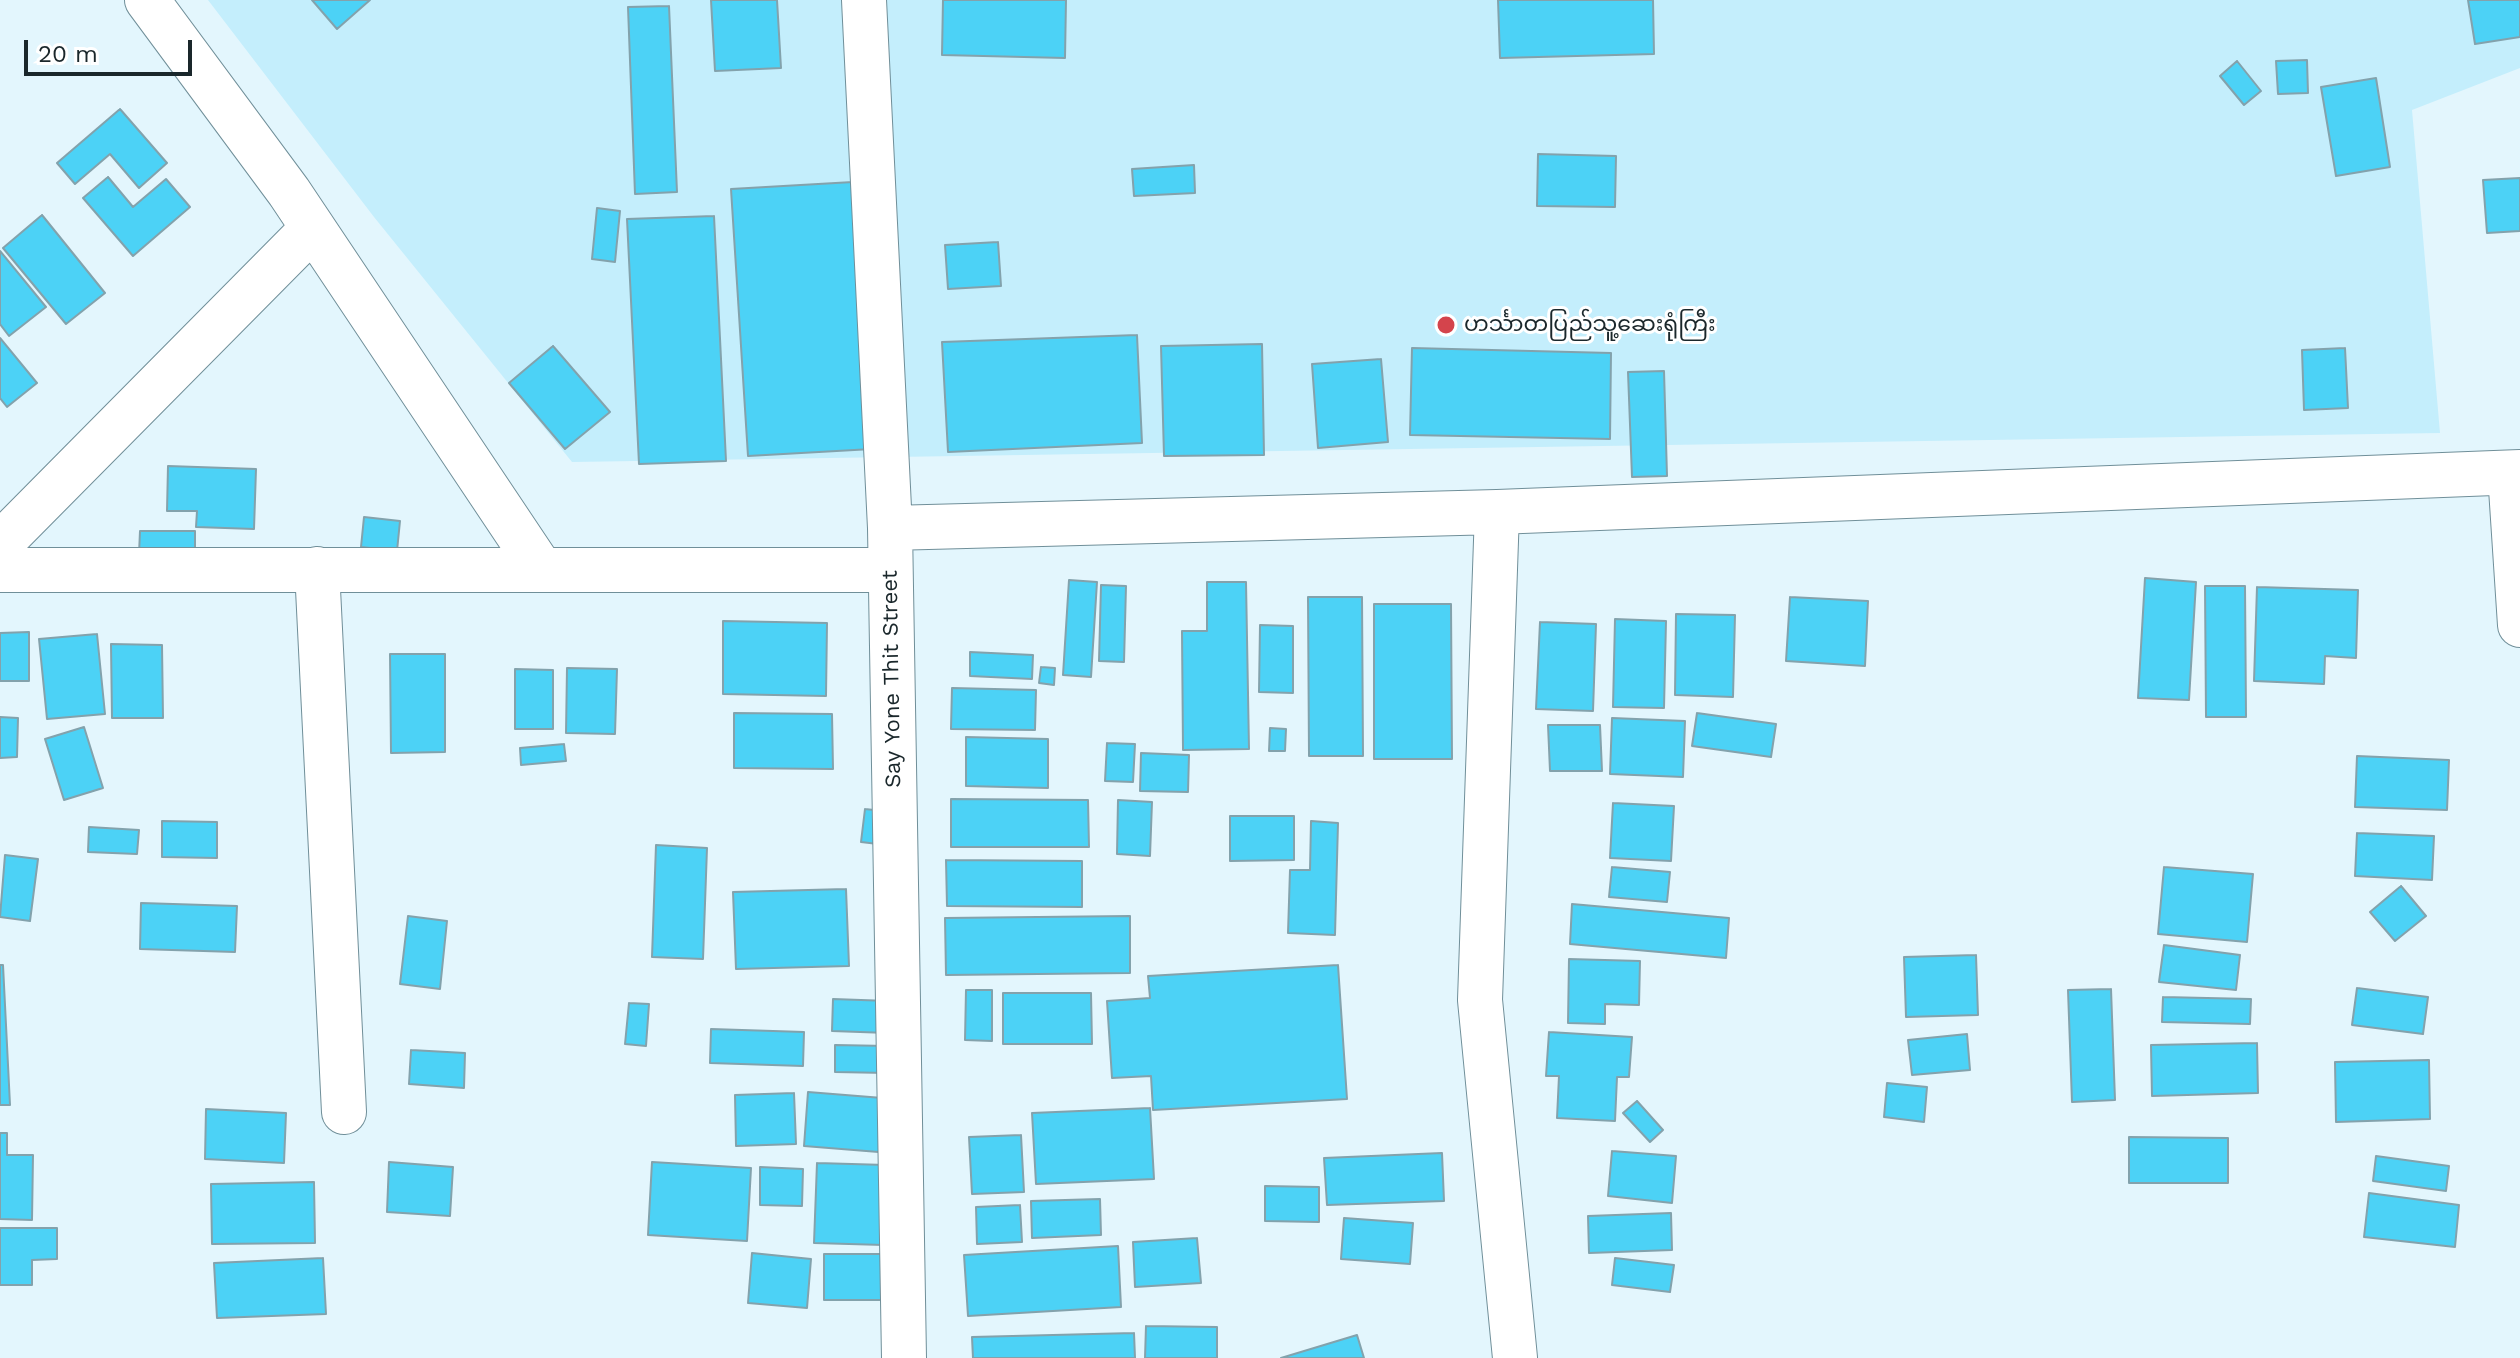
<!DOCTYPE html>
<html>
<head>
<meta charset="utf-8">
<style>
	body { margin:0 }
	#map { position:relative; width:2520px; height:1358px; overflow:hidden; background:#e3f6fd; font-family:"Work Sans",sans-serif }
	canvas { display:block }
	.scale { position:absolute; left:24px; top:40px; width:168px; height:36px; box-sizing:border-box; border:4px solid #1a272b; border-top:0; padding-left:10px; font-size:24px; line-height:28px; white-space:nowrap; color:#1a272b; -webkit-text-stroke:6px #fff; paint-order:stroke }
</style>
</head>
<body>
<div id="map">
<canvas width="2520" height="1358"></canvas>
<div class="scale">20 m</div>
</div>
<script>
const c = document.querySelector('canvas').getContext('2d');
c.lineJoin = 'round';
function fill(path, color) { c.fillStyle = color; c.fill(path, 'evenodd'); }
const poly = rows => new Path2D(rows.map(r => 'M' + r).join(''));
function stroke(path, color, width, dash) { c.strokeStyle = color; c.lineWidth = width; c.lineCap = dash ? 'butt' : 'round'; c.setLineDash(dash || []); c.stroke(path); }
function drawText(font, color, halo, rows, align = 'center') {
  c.font = font + ' "Work Sans","Noto Sans Myanmar",sans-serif'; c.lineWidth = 6; c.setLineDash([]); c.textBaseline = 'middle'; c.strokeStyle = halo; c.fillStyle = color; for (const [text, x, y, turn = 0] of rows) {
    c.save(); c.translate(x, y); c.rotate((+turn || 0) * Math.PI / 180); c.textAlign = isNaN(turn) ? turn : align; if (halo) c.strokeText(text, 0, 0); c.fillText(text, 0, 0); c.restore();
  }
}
fill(poly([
	[208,0,2520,0,2520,68,2412,110,2440,433,572,462,374,217]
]), '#c4eefc');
const building = poly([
	[312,0,370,0,337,29,312,0],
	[711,0,777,0,781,68,715,71,711,0],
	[943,0,1066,0,1065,58,942,55,943,0],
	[1498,0,1653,0,1654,54,1500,58,1498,0],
	[2468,0,2520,0,2520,37,2475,44,2468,0],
	[669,6,677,192,635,194,628,7,669,6],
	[2307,60,2308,93,2278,94,2276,61,2307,60],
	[2237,61,2261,91,2244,105,2220,76,2237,61],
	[2376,78,2390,167,2336,176,2321,87,2376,78],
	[120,109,167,163,139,188,110,154,75,184,57,163,120,109],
	[1538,154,1616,156,1615,207,1537,206,1538,154],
	[1194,165,1195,193,1134,196,1132,169,1194,165],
	[108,177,133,207,166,179,190,207,133,256,83,198,108,177],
	[2520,178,2520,231,2487,233,2483,180,2520,178],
	[853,182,872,449,748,456,731,189,853,182],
	[597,208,620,211,615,262,592,259,597,208],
	[42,215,105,293,66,324,3,248,42,215],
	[714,216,726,461,639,464,627,219,714,216],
	[998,242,1001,286,948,289,945,245,998,242],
	[0,251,46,307,9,336,0,324,0,251],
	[1137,335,1142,443,948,452,942,342,1137,335],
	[0,338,37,383,7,407,0,398,0,338],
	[1262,344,1264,455,1164,456,1161,346,1262,344],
	[553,346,610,412,565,449,509,383,553,346],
	[1412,348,1611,353,1610,439,1410,435,1412,348],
	[2345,348,2348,408,2304,410,2302,350,2345,348],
	[1381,359,1388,442,1318,448,1312,364,1381,359],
	[1664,371,1667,476,1632,477,1628,372,1664,371],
	[168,466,256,469,254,529,196,527,197,511,167,511,168,466],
	[364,517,400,521,397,551,361,547,364,517],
	[140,531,195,531,195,554,139,554,140,531],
	[2145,578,2196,582,2189,700,2138,698,2145,578],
	[1069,580,1097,582,1091,677,1063,675,1069,580],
	[1207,582,1246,582,1249,749,1183,750,1182,631,1207,631,1207,582],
	[1101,585,1126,586,1124,662,1099,661,1101,585],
	[2205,586,2245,586,2246,717,2206,717,2205,586],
	[2257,587,2358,590,2356,658,2325,656,2324,684,2254,681,2257,587],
	[1308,597,1362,597,1363,756,1309,756,1308,597],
	[1790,597,1868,601,1865,666,1786,661,1790,597],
	[1374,604,1451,604,1452,759,1374,759,1374,604],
	[1676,614,1735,615,1733,697,1675,695,1676,614],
	[1615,619,1666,621,1664,708,1613,707,1615,619],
	[723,621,827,623,826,696,723,694,723,621],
	[1540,622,1596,624,1593,711,1536,709,1540,622],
	[1260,625,1293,626,1293,693,1259,692,1260,625],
	[29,632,29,681,0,681,0,633,29,632],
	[97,634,105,714,47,719,39,639,97,634],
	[111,644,162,645,163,718,112,718,111,644],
	[970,652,1033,655,1032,679,970,676,970,652],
	[390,654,445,654,445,752,391,753,390,654],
	[1041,667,1055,668,1054,685,1039,683,1041,667],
	[567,668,617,669,615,734,566,733,567,668],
	[515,669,553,670,553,729,515,729,515,669],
	[952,688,1036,690,1035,730,951,729,952,688],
	[734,713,832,714,833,769,734,768,734,713],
	[1697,713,1776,724,1771,757,1692,746,1697,713],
	[0,717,18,718,17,757,0,758,0,717],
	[1612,718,1685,721,1683,777,1610,774,1612,718],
	[1548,725,1600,725,1602,771,1550,771,1548,725],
	[84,727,103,788,64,800,45,739,84,727],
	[1270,728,1286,729,1285,751,1269,751,1270,728],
	[966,737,1048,739,1048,788,966,786,966,737],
	[1107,743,1135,744,1133,782,1105,781,1107,743],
	[564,744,566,761,521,765,520,748,564,744],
	[1141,753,1189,755,1188,792,1140,791,1141,753],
	[2357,756,2449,760,2447,810,2355,807,2357,756],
	[951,799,1088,800,1089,847,951,847,951,799],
	[1118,800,1152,802,1150,856,1117,854,1118,800],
	[1613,803,1674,806,1671,861,1610,858,1613,803],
	[865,809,883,811,878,844,861,842,865,809],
	[1230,816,1294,816,1294,860,1230,861,1230,816],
	[162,821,217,822,217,858,162,857,162,821],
	[1311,821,1338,823,1335,935,1288,933,1290,870,1310,870,1311,821],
	[89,827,139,830,137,854,88,852,89,827],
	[2357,833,2434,836,2432,880,2355,876,2357,833],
	[656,845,707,848,703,959,652,957,656,845],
	[5,855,38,859,30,921,0,917,5,855],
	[946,860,1082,861,1082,907,947,906,946,860],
	[1612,867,1670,872,1667,902,1609,897,1612,867],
	[2164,867,2253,874,2247,942,2158,934,2164,867],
	[2401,886,2426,916,2395,941,2370,912,2401,886],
	[846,889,849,966,736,969,733,892,846,889],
	[141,903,237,906,235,952,140,949,141,903],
	[1572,904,1729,918,1726,958,1570,944,1572,904],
	[408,916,447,921,440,989,400,984,408,916],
	[1130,916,1130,973,946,975,945,918,1130,916],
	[2164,945,2240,955,2236,990,2159,982,2164,945],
	[1976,955,1978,1015,1906,1017,1904,957,1976,955],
	[1569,959,1640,961,1639,1005,1605,1004,1605,1024,1568,1023,1569,959],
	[0,965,3,965,10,1105,0,1105,0,965],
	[1338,965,1347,1099,1153,1110,1151,1076,1112,1078,1107,1001,1150,998,1148,976,1338,965],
	[2357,988,2428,997,2423,1034,2352,1025,2357,988],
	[2111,989,2115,1100,2072,1102,2068,990,2111,989],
	[966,990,992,990,992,1041,965,1040,966,990],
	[1003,993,1091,993,1092,1044,1003,1044,1003,993],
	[2163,997,2251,999,2250,1024,2162,1022,2163,997],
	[833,999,889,1001,888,1033,832,1031,833,999],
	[629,1003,649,1004,646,1046,625,1044,629,1003],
	[711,1029,804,1032,803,1066,710,1063,711,1029],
	[1549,1032,1632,1037,1629,1077,1617,1077,1615,1121,1557,1118,1559,1076,1546,1076,1549,1032],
	[1967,1034,1970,1070,1912,1075,1908,1040,1967,1034],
	[2257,1043,2258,1093,2152,1096,2151,1045,2257,1043],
	[835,1045,888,1046,888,1073,835,1072,835,1045],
	[411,1050,465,1053,464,1088,409,1084,411,1050],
	[2429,1060,2430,1119,2336,1122,2335,1062,2429,1060],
	[1887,1083,1927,1087,1924,1122,1884,1117,1887,1083],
	[808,1092,895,1099,891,1153,804,1146,808,1092],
	[794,1093,796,1144,736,1146,735,1095,794,1093],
	[1637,1101,1663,1130,1650,1142,1623,1113,1637,1101],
	[1150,1108,1154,1179,1036,1184,1032,1113,1150,1108],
	[206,1109,286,1113,284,1163,205,1159,206,1109],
	[0,1133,7,1133,7,1155,33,1155,32,1220,0,1219,0,1133],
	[1021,1135,1024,1192,972,1194,969,1137,1021,1135],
	[2129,1137,2228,1138,2228,1183,2129,1183,2129,1137],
	[1612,1151,1676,1156,1672,1203,1608,1196,1612,1151],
	[1442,1153,1444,1201,1327,1205,1324,1158,1442,1153],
	[2376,1156,2449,1166,2446,1191,2373,1181,2376,1156],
	[389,1162,453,1167,450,1216,387,1212,389,1162],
	[652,1162,751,1168,747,1241,648,1235,652,1162],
	[817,1163,886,1165,884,1245,814,1243,817,1163],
	[760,1167,803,1169,802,1206,760,1205,760,1167],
	[314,1182,315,1243,212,1244,211,1184,314,1182],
	[1265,1186,1319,1187,1319,1222,1265,1221,1265,1186],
	[2369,1193,2459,1205,2455,1247,2364,1237,2369,1193],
	[1100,1199,1101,1235,1032,1238,1031,1201,1100,1199],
	[1020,1205,1022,1242,977,1244,976,1207,1020,1205],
	[1671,1213,1672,1250,1589,1253,1588,1216,1671,1213],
	[1344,1218,1413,1223,1410,1264,1341,1259,1344,1218],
	[0,1228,57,1228,57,1259,32,1260,32,1285,0,1285,0,1228],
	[1197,1238,1201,1283,1135,1287,1133,1242,1197,1238],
	[1118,1246,1121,1307,968,1316,964,1255,1118,1246],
	[752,1253,811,1259,807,1308,748,1303,752,1253],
	[824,1254,890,1254,890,1300,824,1300,824,1254],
	[323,1258,326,1314,217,1318,214,1263,323,1258],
	[1615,1258,1674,1265,1670,1292,1612,1285,1615,1258],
	[1146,1326,1217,1327,1217,1358,1145,1358,1146,1326],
	[1134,1333,1135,1358,973,1358,972,1337,1134,1333],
	[1357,1335,1364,1358,1281,1358,1357,1335]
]);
fill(building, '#4cd2f6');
stroke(building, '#83a2ac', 2);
const minor = poly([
	[147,0,289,192,541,569],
	[864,0,890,528,904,1358],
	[2510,473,2520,625],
	[1497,512,1480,1000,1515,1358],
	[890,528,1497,512,2520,472],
	[0,544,313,228],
	[317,569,344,1112],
	[0,570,890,570]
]);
stroke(minor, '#708f99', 46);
stroke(minor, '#fff', 44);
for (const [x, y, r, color] of [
	[1446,325,10,"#d4444c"]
]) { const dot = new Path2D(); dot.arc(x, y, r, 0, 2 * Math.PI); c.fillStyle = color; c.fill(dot); stroke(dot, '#fff', 3); }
drawText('22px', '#1a272b', '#fff', [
	["ဟင်္သာတပြည်သူ့ဆေးရုံကြီး",1464,325]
], 'left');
drawText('22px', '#1a272b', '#fff', [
	["Say Yone Thit Street",892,679,-91]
]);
</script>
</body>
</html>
